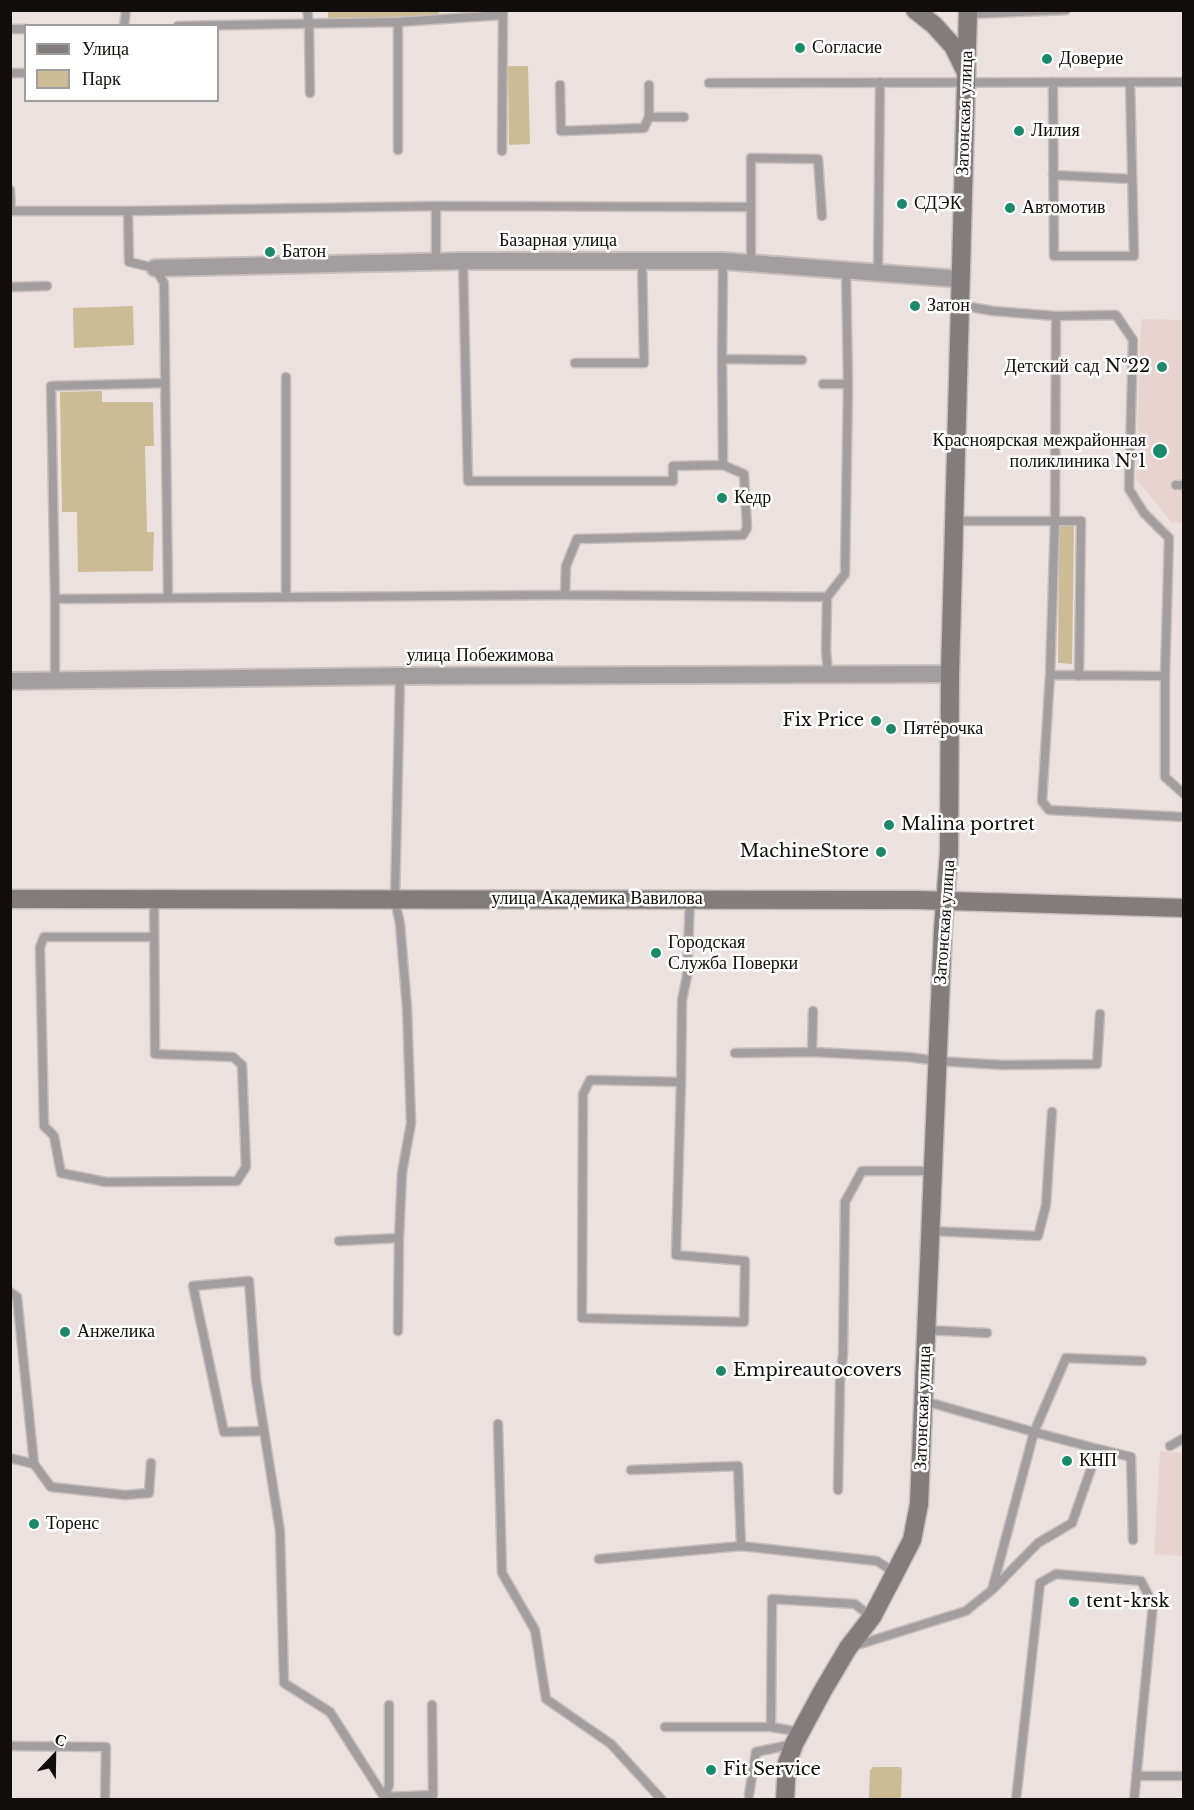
<!DOCTYPE html>
<html>
<head>
<meta charset="utf-8">
<style>
	body { margin:0 }
	#map { position:relative; width:1194px; height:1810px; overflow:hidden; background:#ebe1de; font-family:"Libre Baskerville",serif }
	canvas { display:block }
	.frame { position:absolute; inset:0; border:12px solid #100d0c; pointer-events:none }
	.legend { position:absolute; left:24px; top:24px; width:195px; height:78px; box-sizing:border-box; background:#fff; border:2px solid #9f9e9e; margin:0; padding:8px 10px; list-style:none; font-size:18px; color:#100d0c }
	.legend li { display:flex; align-items:center; gap:12px; height:30px }
	.legend b { width:30px; border:2px solid #9f9e9e }
	.north { position:absolute; left:24px; top:1726px; width:60px; height:60px; -webkit-text-stroke:4px #fff; paint-order:stroke; rotate:22deg; font-size:16px; font-weight:700; line-height:24px; text-align:center; color:#100d0c }
	.north::after { content:''; display:block; margin:auto; width:21px; height:27px; background:#100d0c; clip-path:polygon(50% 0,100% 100%,50% 72%,0 100%) }
</style>
</head>
<body>
<div id="map">
<canvas width="1194" height="1810"></canvas>
<div class="frame"></div>
<ul class="legend">
<li><b style="height:8px;background:#827c7d"></b>Улица</li>
<li><b style="height:16px;background:#ccbc95"></b>Парк</li>
</ul>
<div class="north">С</div>
</div>
<script>
const c = document.querySelector('canvas').getContext('2d');
c.lineJoin = 'round';
function fill(path, color) { c.fillStyle = color; c.fill(path, 'evenodd'); }
const poly = rows => new Path2D(rows.map(r => 'M' + r).join(''));
function stroke(path, color, width, dash) { c.strokeStyle = color; c.lineWidth = width; c.lineCap = dash ? 'butt' : 'round'; c.setLineDash(dash || []); c.stroke(path); }
function drawText(font, color, halo, rows, align = 'center') {
  c.font = font + ' "Libre Baskerville",serif'; c.lineWidth = 5; c.setLineDash([]); c.textBaseline = 'middle'; c.strokeStyle = halo; c.fillStyle = color; for (const [text, x, y, turn = 0] of rows) {
    c.save(); c.translate(x, y); c.rotate((+turn || 0) * Math.PI / 180); c.textAlign = isNaN(turn) ? turn : align; if (halo) c.strokeText(text, 0, 0); c.fillText(text, 0, 0); c.restore();
  }
}
fill(poly([
	[1141,319,1183,320,1183,523,1172,523,1136,479],
	[1160,1451,1183,1453,1183,1556,1154,1554]
]), '#e7d4d0');
fill(poly([
	[328,11,439,11,439,16,328,18],
	[508,66,528,66,530,144,509,145],
	[133,306,134,345,74,348,73,308],
	[102,391,102,402,153,402,154,446,145,446,147,532,154,532,153,571,78,572,77,512,62,512,60,392],
	[1059,526,1074,526,1072,664,1058,663],
	[873,1767,900,1767,902,1770,901,1799,869,1799,870,1770]
]), '#ccbc95');
const lane = poly([
	[307,10,309,23,310,93],
	[968,14,1066,10],
	[124,26,126,10],
	[178,26,398,22,503,15],
	[10,29,26,29],
	[10,73,26,73],
	[1053,82,1054,256,1134,256,1130,82],
	[709,83,1184,82],
	[560,85,561,131,644,128,649,117,649,85],
	[649,117,684,117],
	[398,150,398,22],
	[502,151,503,11],
	[1053,175,1132,179],
	[10,190,11,211,128,211,436,206,751,207,751,262],
	[751,207,751,158,818,159,822,216],
	[128,211,129,262,155,268,164,283,168,597],
	[463,261,468,481,673,481,673,466,723,465,744,474,747,528,743,535,577,539,566,566,565,595],
	[723,261,722,359,802,360],
	[436,262,436,206],
	[878,273,880,82],
	[10,287,47,286],
	[960,305,993,311,1056,316,1116,315,1133,340,1129,489,1144,513,1169,538,1165,676,1050,675],
	[722,359,723,465],
	[575,363,644,363,642,261],
	[286,377,286,596],
	[823,384,848,384],
	[1176,485,1184,485],
	[956,521,1055,521,1056,316],
	[827,597,845,574,848,384,846,269],
	[55,599,565,595,827,597,826,651,828,673],
	[1079,676,1081,521,1055,521,1050,675,1042,801,1049,810,1184,817],
	[1165,676,1165,777,1184,794],
	[55,680,55,599,51,386,165,383],
	[153,937,44,937,40,947,44,1126,54,1136,61,1173,106,1182,237,1181,246,1167,242,1065,233,1057,155,1054,154,898],
	[812,1052,813,1011],
	[735,1053,812,1052,909,1057,937,1061,1003,1065,1097,1064,1100,1014],
	[681,1082,590,1080,583,1094,582,1318,744,1322,745,1261,676,1255,681,1082,682,1000,687,976,690,899],
	[931,1231,1038,1236,1046,1205,1052,1112],
	[339,1241,399,1238],
	[10,1292,17,1297,34,1464,10,1458],
	[926,1330,987,1333],
	[398,1331,399,1238,402,1173,411,1123,407,1008,400,924,395,900,400,676],
	[498,1424,502,1573,535,1630,546,1699,611,1744,662,1800],
	[264,1431,224,1432,193,1286,249,1281,256,1380,280,1531,284,1683,330,1712,386,1800],
	[1170,1446,1184,1438],
	[1098,1449,1131,1457,1133,1540],
	[34,1464,51,1487,125,1495,149,1493,151,1463],
	[838,1490,840,1382,843,1354,845,1202,862,1171,934,1171],
	[741,1546,877,1561,895,1573],
	[599,1559,741,1546,738,1466,631,1470],
	[994,1588,1038,1543,1072,1523,1098,1449,1034,1432,1066,1358,1142,1361],
	[854,1646,966,1611,992,1590,1034,1432,924,1401],
	[389,1705,389,1785,385,1797,433,1795,432,1705],
	[665,1727,771,1727,800,1732],
	[771,1727,772,1599,855,1604,871,1617],
	[10,1746,106,1747,105,1800],
	[1137,1776,1184,1776],
	[749,1795,756,1752,794,1744],
	[1016,1800,1040,1583,1056,1574,1141,1581,1153,1604,1134,1800]
]);
const street = poly([
	[155,268,463,261,723,261,960,279],
	[10,681,400,676,950,674]
]);
const secondary = poly([
	[915,10,934,25,953,46,965,70],
	[10,899,918,900,1184,908],
	[785,1800,787,1763,794,1744,822,1692,848,1648,872,1617,895,1573,912,1540,919,1504,943,929,949,853,950,674,968,10]
]);
stroke(lane, '#c8bfbc', 11);
stroke(street, '#c8bfbc', 20);
stroke(secondary, '#c8bfbc', 21);
stroke(lane, '#a29d9e', 8);
stroke(street, '#a29d9e', 16);
stroke(secondary, '#827c7d', 18);
for (const [x, y, r, color] of [
	[800,48,6,"#1a8a6a"],
	[1047,59,6,"#1a8a6a"],
	[1019,131,6,"#1a8a6a"],
	[902,204,6,"#1a8a6a"],
	[1010,208,6,"#1a8a6a"],
	[270,252,6,"#1a8a6a"],
	[915,306,6,"#1a8a6a"],
	[1162,367,6,"#1a8a6a"],
	[1160,451,8,"#1a8a6a"],
	[722,498,6,"#1a8a6a"],
	[876,721,6,"#1a8a6a"],
	[891,729,6,"#1a8a6a"],
	[889,825,6,"#1a8a6a"],
	[881,852,6,"#1a8a6a"],
	[656,953,6,"#1a8a6a"],
	[65,1332,6,"#1a8a6a"],
	[721,1371,6,"#1a8a6a"],
	[1067,1461,6,"#1a8a6a"],
	[34,1524,6,"#1a8a6a"],
	[1074,1602,6,"#1a8a6a"],
	[711,1770,6,"#1a8a6a"]
]) { const dot = new Path2D(); dot.arc(x, y, r, 0, 2 * Math.PI); c.fillStyle = color; c.fill(dot); stroke(dot, '#fff', 2); }
drawText('18px', '#100d0c', '#fff', [
	["Согласие",812,48],
	["Доверие",1059,59],
	["Лилия",1031,131],
	["СДЭК",914,204],
	["Автомотив",1022,208],
	["Батон",282,252],
	["Затон",927,306],
	["Детский сад №22",1150,367,"right"],
	["Красноярская межрайонная",1146,441,"right"],
	["поликлиника №1",1146,462,"right"],
	["Кедр",734,498],
	["Fix Price",864,721,"right"],
	["Пятёрочка",903,729],
	["Malina portret",901,825],
	["MachineStore",869,852,"right"],
	["Городская",668,943],
	["Служба Поверки",668,964],
	["Анжелика",77,1332],
	["Empireautocovers",733,1371],
	["КНП",1079,1461],
	["Торенс",46,1524],
	["tent-krsk",1086,1602],
	["Fit Service",723,1770]
], 'left');
drawText('18px', '#100d0c', '#fff', [
	["Затонская улица",965,113,-88],
	["Базарная улица",558,241],
	["улица Побежимова",480,656],
	["улица Академика Вавилова",597,899],
	["Затонская улица",945,922,-86],
	["Затонская улица",923,1408,-88]
]);
</script>
</body>
</html>
